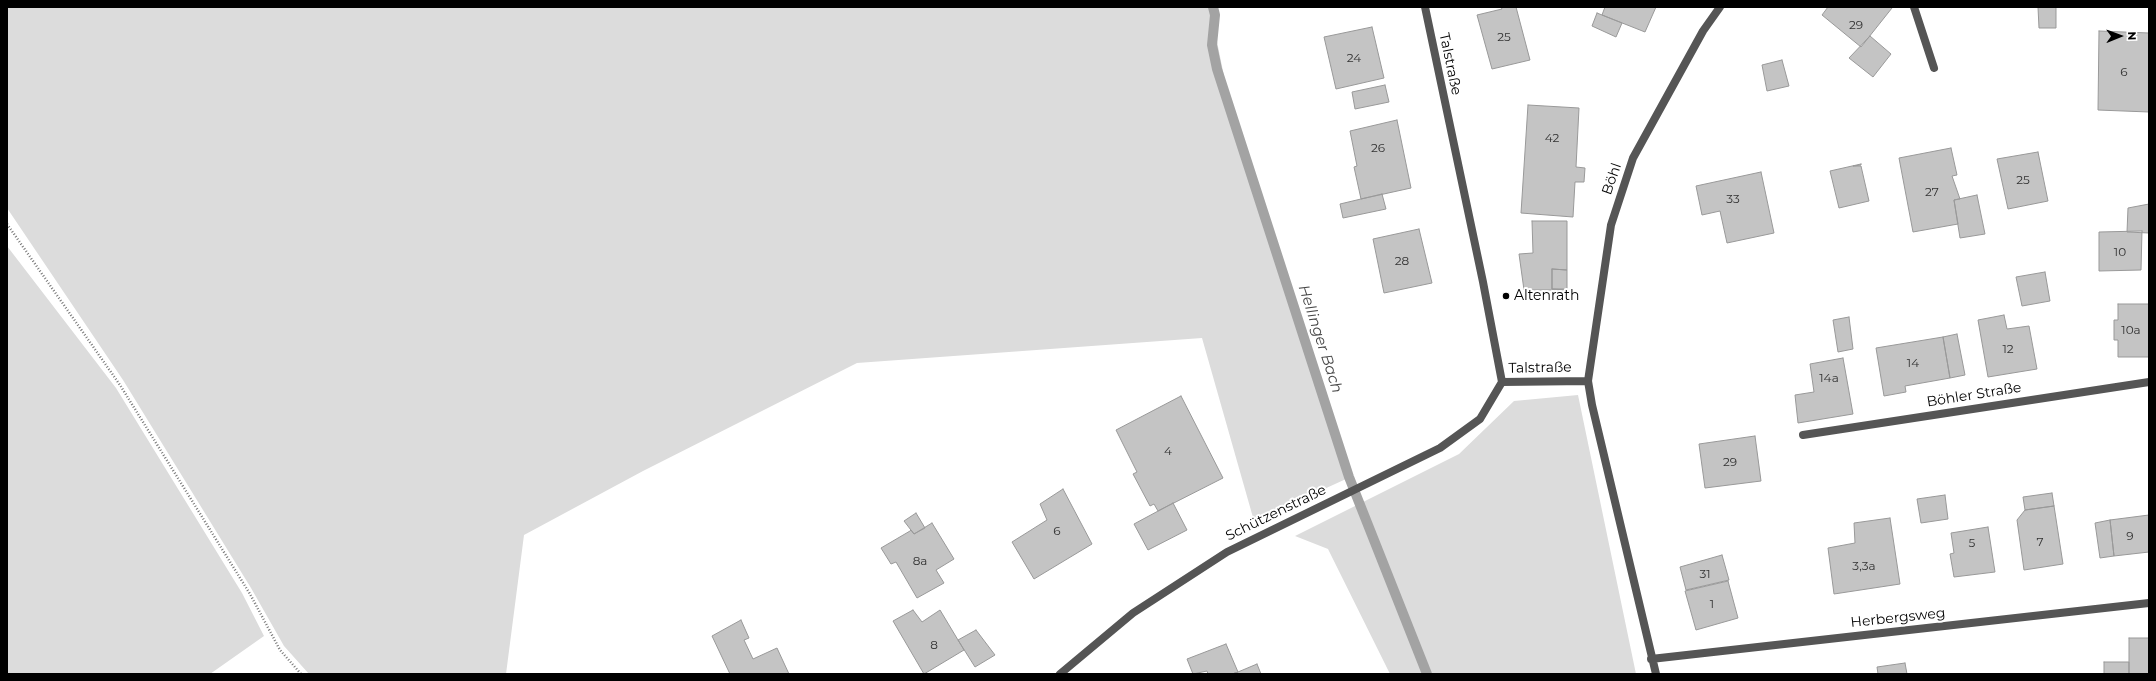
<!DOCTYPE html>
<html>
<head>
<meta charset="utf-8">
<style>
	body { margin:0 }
	#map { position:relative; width:2156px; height:681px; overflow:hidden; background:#fff; font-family:Montserrat,sans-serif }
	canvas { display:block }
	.frame { position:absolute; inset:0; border:8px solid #000; pointer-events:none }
	.north { position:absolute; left:2100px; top:16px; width:40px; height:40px; -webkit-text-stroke:3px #fff; paint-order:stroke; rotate:89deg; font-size:11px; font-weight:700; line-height:16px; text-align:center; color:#000 }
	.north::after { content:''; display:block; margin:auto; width:14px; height:18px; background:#000; clip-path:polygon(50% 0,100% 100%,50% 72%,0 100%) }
</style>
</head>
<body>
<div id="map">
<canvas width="2156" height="681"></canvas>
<div class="frame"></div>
<div class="north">N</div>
</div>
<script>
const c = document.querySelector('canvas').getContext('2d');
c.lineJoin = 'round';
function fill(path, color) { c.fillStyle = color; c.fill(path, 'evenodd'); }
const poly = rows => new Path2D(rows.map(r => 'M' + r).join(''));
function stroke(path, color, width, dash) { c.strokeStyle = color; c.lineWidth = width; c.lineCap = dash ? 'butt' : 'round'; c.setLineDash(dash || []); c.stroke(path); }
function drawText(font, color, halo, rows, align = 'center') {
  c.font = font + ' Montserrat,sans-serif'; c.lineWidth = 4; c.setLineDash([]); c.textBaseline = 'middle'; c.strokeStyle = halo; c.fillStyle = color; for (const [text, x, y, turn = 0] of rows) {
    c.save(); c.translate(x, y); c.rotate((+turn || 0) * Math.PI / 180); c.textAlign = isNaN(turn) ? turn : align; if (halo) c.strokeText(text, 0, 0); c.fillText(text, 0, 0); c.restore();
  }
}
fill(poly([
	[7,7,1210,7,1225,81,1346,479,1254,521,1202,338,857,363,643,471,524,535,506,674,309,674,284,646,251,588,123,380,7,208],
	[7,246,116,388,242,593,264,636,210,674,7,674],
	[1578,395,1636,674,1390,674,1328,549,1295,536,1459,454,1514,401]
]), '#dcdcdc');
stroke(poly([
	[1213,7,1215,15,1212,45,1217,69,1349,477,1427,674]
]), '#a3a3a3', 10);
const building = poly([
	[1501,7,1516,7,1530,60,1492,69,1477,15,1502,9,1501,7],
	[1605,7,1656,7,1645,32,1602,15,1605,7],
	[1828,7,1891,7,1892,8,1861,47,1822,15,1828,7],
	[2038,7,2056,7,2056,28,2039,28,2038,7],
	[1597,13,1622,23,1616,37,1592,26,1597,13],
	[1372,27,1384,78,1336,89,1324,37,1372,27],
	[2099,31,2149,33,2149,112,2098,110,2099,31],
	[1870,36,1891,54,1873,77,1849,58,1870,36],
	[1782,60,1789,86,1767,91,1762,65,1782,60],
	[1385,85,1389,102,1355,109,1352,92,1385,85],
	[1528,105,1579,108,1576,167,1585,168,1584,182,1575,182,1573,217,1521,213,1528,105],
	[1397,120,1411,188,1361,199,1354,167,1357,166,1350,131,1397,120],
	[1951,148,1957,175,1952,176,1960,199,1954,200,1958,224,1913,232,1899,158,1951,148],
	[2038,152,2048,201,2008,209,1997,159,2038,152],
	[1861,164,1861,165,1853,166,1861,166,1869,201,1839,208,1830,171,1861,164],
	[1761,172,1774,233,1727,243,1720,211,1702,215,1696,186,1761,172],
	[1382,194,1386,209,1343,218,1340,204,1382,194],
	[1977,195,1985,234,1960,238,1954,200,1977,195],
	[2149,204,2149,233,2127,232,2128,208,2149,204],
	[1532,221,1567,221,1567,270,1552,269,1552,289,1567,290,1524,290,1519,254,1533,253,1532,221],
	[1419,229,1432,283,1384,293,1373,239,1419,229],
	[2142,231,2141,270,2099,271,2099,232,2142,231],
	[1552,269,1567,270,1567,289,1552,289,1552,269],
	[2045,272,2050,301,2022,306,2016,277,2045,272],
	[2118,304,2149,304,2149,357,2118,357,2118,340,2114,340,2114,320,2118,320,2118,304],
	[2004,315,2007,329,2029,326,2037,369,1988,377,1978,320,2004,315],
	[1849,317,1853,349,1838,352,1833,320,1849,317],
	[1957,334,1965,375,1950,378,1943,337,1957,334],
	[1943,337,1950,378,1905,386,1906,392,1884,396,1876,348,1943,337],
	[1843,358,1853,414,1798,423,1795,395,1814,392,1810,364,1843,358],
	[1181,396,1223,478,1158,511,1154,504,1150,506,1133,474,1137,472,1116,430,1181,396],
	[1755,436,1761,481,1705,488,1699,444,1755,436],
	[1063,489,1092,544,1034,579,1012,542,1047,520,1040,504,1063,489],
	[2052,493,2054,506,2025,510,2023,497,2052,493],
	[1945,495,1948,519,1921,523,1917,499,1945,495],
	[1173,503,1187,530,1148,550,1134,524,1173,503],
	[2054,506,2063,564,2024,570,2017,520,2025,510,2054,506],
	[916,513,925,528,914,534,904,521,916,513],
	[2149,515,2149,552,2114,556,2110,520,2149,515],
	[1890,518,1900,584,1834,594,1828,548,1855,543,1854,523,1890,518],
	[2110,520,2114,556,2100,558,2095,523,2110,520],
	[932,523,954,559,936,570,944,583,917,598,896,562,891,564,881,548,910,531,911,530,914,534,932,523],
	[1988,527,1995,572,1954,577,1950,554,1954,553,1951,533,1988,527],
	[1722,555,1729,580,1686,590,1680,567,1722,555],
	[1728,581,1738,618,1696,630,1685,591,1728,581],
	[913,610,922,622,940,610,964,650,924,674,893,621,913,610],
	[741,620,749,638,744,640,753,659,777,648,789,674,730,674,712,636,741,620],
	[976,630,995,655,975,667,958,640,976,630],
	[2129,638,2149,638,2149,674,2129,674,2129,638],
	[1226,644,1238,672,1232,674,1208,674,1207,671,1193,674,1187,659,1226,644],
	[2104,662,2129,662,2129,674,2104,674,2104,662],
	[1905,663,1907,674,1878,674,1877,667,1905,663],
	[1257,664,1261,674,1232,674,1238,672,1257,664]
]);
fill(building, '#c4c4c4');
stroke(building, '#999', 1);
stroke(poly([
	[7,224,120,385,250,594,280,650,301,674]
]), '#777', 2.5, [1, 2]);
stroke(poly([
	[1914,7,1934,68],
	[1803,435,2149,382]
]), '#555', 8);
stroke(poly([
	[1425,7,1483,282,1502,382],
	[1502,382,1588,381],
	[1651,659,2149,603],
	[1060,674,1133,613,1227,552,1440,448,1480,419,1502,382],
	[1656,674,1592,405,1588,381,1611,225,1633,158,1703,31,1720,7]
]), '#555', 8);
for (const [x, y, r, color] of [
	[1506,296,4,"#000"]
]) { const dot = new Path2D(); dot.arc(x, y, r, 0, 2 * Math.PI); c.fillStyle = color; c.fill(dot); stroke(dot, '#fff', 1.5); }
drawText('12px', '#313131', null, [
	["29",1856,25],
	["25",1504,37],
	["24",1354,58],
	["6",2124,72],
	["42",1552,138],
	["26",1378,148],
	["25",2023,180],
	["27",1932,192],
	["33",1733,199],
	["10",2120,252],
	["28",1402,261],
	["10a",2131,330],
	["12",2008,349],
	["14",1913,363],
	["14a",1829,378],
	["4",1168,451],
	["29",1730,462],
	["6",1057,531],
	["9",2130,536],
	["7",2040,542],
	["5",1972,543],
	["8a",920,561],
	["3,3a",1864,566],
	["31",1705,574],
	["1",1712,604],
	["8",934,645]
]);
drawText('14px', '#000', '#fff', [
	["Talstraße",1450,64,78],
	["Böhl",1612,179,-71],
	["Talstraße",1540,368,-1],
	["Böhler Straße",1974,395,-9],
	["Schützenstraße",1276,513,-26],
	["Herbergsweg",1898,618,-6]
]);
drawText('14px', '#000', '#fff', [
	["Altenrath",1514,296]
], 'left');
drawText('italic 15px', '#444', '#fff', [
	["Hellinger Bach",1320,339,72]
]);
</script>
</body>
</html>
